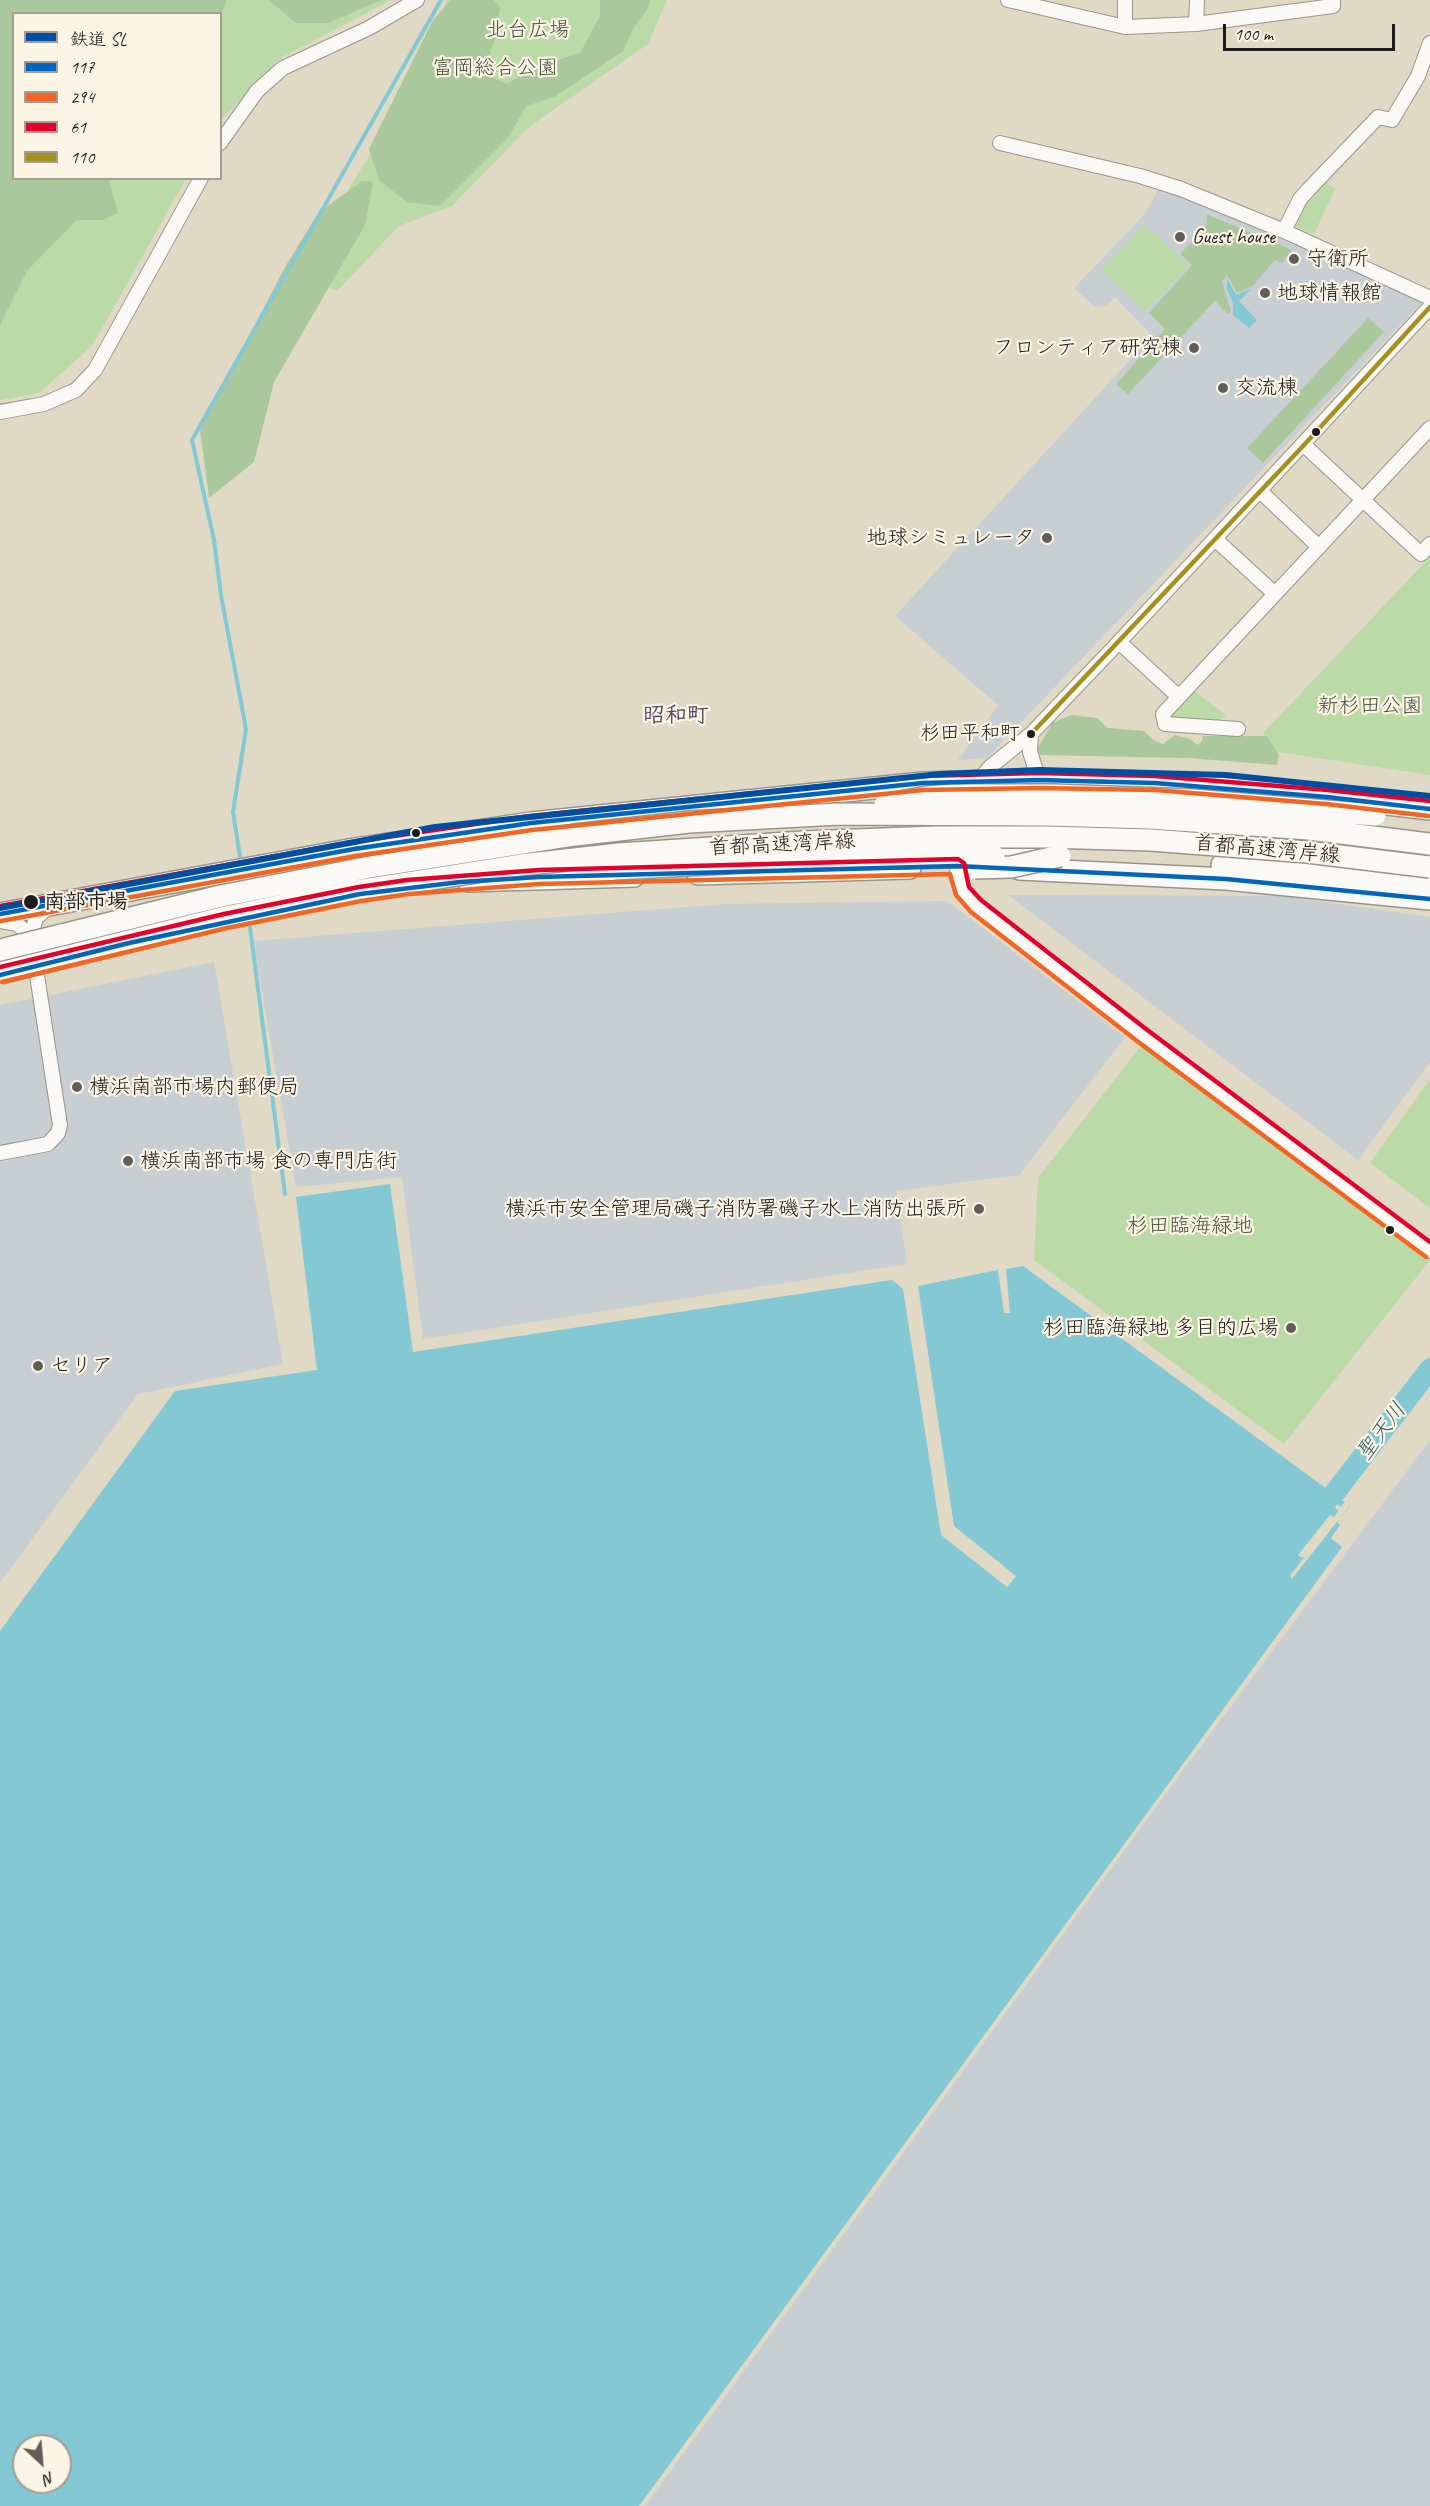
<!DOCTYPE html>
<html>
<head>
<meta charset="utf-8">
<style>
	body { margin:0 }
	#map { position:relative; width:1430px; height:2506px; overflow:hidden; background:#dfd9c5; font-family:Caveat,"Klee One",sans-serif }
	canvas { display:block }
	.legend { position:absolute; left:12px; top:12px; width:210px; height:168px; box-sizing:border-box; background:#fcf5e5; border:2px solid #a29e95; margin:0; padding:8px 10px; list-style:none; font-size:18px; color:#1c1c1c }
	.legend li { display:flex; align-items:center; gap:12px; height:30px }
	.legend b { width:30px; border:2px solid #a29e95 }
	.north { position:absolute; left:12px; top:2434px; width:60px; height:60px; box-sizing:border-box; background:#fcf5e5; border:2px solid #a29e95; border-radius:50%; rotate:154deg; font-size:16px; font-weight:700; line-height:24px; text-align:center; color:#1c1c1c }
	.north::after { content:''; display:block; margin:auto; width:21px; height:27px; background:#605e57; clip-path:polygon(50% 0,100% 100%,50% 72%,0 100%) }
	.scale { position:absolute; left:1223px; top:24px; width:172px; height:27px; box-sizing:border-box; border:3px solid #1c1c1c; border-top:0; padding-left:8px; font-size:18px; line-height:21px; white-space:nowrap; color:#1c1c1c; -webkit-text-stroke:4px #fcf5e5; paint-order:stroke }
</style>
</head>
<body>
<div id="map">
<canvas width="1430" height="2506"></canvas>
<ul class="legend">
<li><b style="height:8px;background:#004ea2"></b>鉄道 SL</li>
<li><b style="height:8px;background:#0065bd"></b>117</li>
<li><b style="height:8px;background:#f26522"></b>294</li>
<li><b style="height:8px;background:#e4002b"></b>61</li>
<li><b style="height:8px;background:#a48f1f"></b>110</li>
</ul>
<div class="north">N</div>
<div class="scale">100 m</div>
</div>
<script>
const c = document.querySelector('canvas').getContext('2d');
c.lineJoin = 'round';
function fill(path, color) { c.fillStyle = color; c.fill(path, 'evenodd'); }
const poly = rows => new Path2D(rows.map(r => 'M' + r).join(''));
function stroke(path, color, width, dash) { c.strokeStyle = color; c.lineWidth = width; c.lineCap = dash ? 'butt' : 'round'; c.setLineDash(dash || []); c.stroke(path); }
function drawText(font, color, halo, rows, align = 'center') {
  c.font = font + ' Caveat,"Klee One",sans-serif'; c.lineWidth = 4.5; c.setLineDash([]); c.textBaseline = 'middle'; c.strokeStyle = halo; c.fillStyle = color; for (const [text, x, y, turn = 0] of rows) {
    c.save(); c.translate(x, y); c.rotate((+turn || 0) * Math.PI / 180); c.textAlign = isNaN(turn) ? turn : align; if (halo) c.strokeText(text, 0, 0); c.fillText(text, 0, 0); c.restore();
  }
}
fill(poly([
	[1160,187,1427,297,987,758,958,760,998,705,895,616,1152,336,1115,297,1106,306,1095,307,1074,288,1144,215],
	[1008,895,1282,896,1430,917,1430,1062,1358,1160],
	[947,901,1125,1037,1019,1175,896,1191,907,1264,423,1339,402,1177,296,1187,253,941,725,904],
	[214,962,283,1364,138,1394,0,1583,0,1005],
	[1430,1440,1430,2506,645,2506,1181,1773]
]), '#c8cfd3');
fill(poly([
	[0,0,391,0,281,58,221,120,220,14,14,14,14,178,186,179,92,346,39,393,0,400],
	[447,0,667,0,648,44,529,127,452,206,399,226,337,291,298,272,420,73],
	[1323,180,1335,189,1314,234,1296,227,1307,200],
	[1144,225,1189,265,1146,311,1101,269],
	[1430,557,1430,775,1265,750,1264,732],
	[1190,688,1226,715,1216,724,1171,724,1167,711],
	[1144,1042,1430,1256,1430,1260,1284,1444,1034,1260,1038,1178],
	[1430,1079,1430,1208,1370,1163]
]), '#bcdaa7');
fill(poly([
	[0,0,227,0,221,14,14,14,14,178,112,179,109,181,118,213,103,220,77,220,27,271,0,325],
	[269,0,382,0,328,23,296,23],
	[451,0,494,0,500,7,495,40,485,65,489,76,507,84,536,67,580,53,600,16,600,0,650,0,648,8,633,29,623,51,554,97,526,106,508,138,440,206,407,202,379,180,369,149,433,20],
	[362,181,373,182,365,225,274,382,254,462,209,498,200,430,285,267,319,212],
	[1206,214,1292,250,1282,263,1275,260,1253,286,1237,293,1227,275,1222,281,1231,311,1228,314,1215,301,1128,394,1116,384,1165,329,1149,313,1192,265,1180,254,1205,228,1207,221],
	[1368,318,1384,332,1263,463,1247,448],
	[1071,715,1097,718,1108,728,1144,731,1153,740,1163,744,1175,735,1190,739,1198,745,1202,741,1203,736,1267,736,1279,755,1277,765,1188,758,1038,755,1038,748,1052,723]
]), '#abc89c');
fill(poly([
	[1227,278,1236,295,1251,289,1239,301,1257,320,1249,328,1233,315,1233,303,1227,289],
	[390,1184,413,1352,892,1280,903,1289,941,1535,1007,1587,1016,1576,954,1526,918,1286,998,1270,1004,1313,1010,1313,1006,1269,1023,1266,1350,1506,1337,1522,1340,1525,1331,1538,1342,1547,639,2506,0,2506,0,1631,175,1391,317,1370,296,1197],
	[24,2446,60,2446,60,2482,24,2482]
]), '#83c8d2');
fill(poly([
	[1346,1500,1351,1504,1292,1579,1290,1576,1305,1556,1302,1558,1298,1555,1330,1515,1334,1517,1338,1511,1335,1507,1337,1504,1341,1507]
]), '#dfd9c5');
stroke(poly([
	[241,863,233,812,246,729,221,595,214,540,192,440,441,0],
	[249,920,285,1194]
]), '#83c8d2', 4);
stroke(poly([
	[1333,1495,1430,1369]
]), '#83c8d2', 21);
const minor = poly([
	[1008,0,1125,27,1196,24,1333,6,1333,0],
	[1196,24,1197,0],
	[1125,27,1125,0],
	[220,143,257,91,283,68,369,28,417,0],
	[1000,143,1140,176,1181,189,1284,231,1430,298],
	[1284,231,1300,199,1309,189,1378,117,1392,120,1418,76,1430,43],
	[0,412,44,404,76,390,95,370,201,178],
	[1304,445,1421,554,1430,544],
	[1260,491,1319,547],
	[1215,539,1275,594],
	[1119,642,1179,697],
	[1238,729,1165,724,1163,714,1430,428],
	[1031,734,1030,752,1039,780],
	[977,786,978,781,990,767,1031,734,1119,642,1430,307],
	[972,808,957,866,958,880,969,900,1141,1035,1430,1251],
	[0,921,17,924,31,936],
	[0,1153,48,1144,58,1133,60,1125,31,936,36,918,50,906]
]);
const highway = poly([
	[994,856,1041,856],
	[1222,865,1267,868,1430,886],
	[1019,869,1226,879,1430,899],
	[698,874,910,868],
	[468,881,634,876],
	[0,914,354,849,531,823,923,783,1039,780,1155,783,1327,797,1430,809]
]);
stroke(minor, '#98958a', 16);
stroke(highway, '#98958a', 24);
stroke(minor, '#faf9f6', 14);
stroke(highway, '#faf9f6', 21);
const highwayBridge = poly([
	[885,805,927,797,953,795,1053,795,1193,800,1375,815],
	[975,868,1011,867,1060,856],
	[614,869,782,860,994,856],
	[0,950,221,896,370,867,575,835,689,822,838,814,1048,815,1150,818,1309,829,1430,844],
	[0,973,226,917,343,893,521,865,619,854,803,842,937,837,1046,837,1151,840,1307,852,1430,867]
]);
stroke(highwayBridge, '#98958a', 24, []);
stroke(highwayBridge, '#faf9f6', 21);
stroke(poly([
	[0,914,354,849,531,823,923,783,1039,780,1155,783,1327,797,1430,809],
	[0,975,129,943,360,894,460,882,539,877,957,866,1226,879,1430,899]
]), '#0065bd', 4.5);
stroke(poly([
	[1,921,355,856,532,830,923,790,1039,788,1155,790,1326,804,1429,816],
	[2,982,227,928,361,901,409,894,539,884,950,874,956,895,971,912,1137,1041,1426,1257]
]), '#f26522', 4.5);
stroke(poly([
	[0,906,353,842,530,816,922,776,1039,773,1155,776,1328,790,1430,801],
	[0,967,224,914,359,887,407,880,539,870,958,859,964,863,969,887,981,900,1146,1029,1430,1242]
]), '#e4002b', 4.5);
stroke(poly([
	[1031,734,1304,445,1430,307]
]), '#a48f1f', 4.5);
stroke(poly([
	[0,908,435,827,940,774,1040,770,1226,775,1430,796]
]), '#004ea2', 6);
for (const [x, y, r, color] of [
	[1180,237,6,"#605e57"],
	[1294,259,6,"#605e57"],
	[1265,293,6,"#605e57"],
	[1194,348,6,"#605e57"],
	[1223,388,6,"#605e57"],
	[1316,432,5,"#1c1c1c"],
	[1047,538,6,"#605e57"],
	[1031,734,5,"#1c1c1c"],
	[416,833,5,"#1c1c1c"],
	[31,902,8,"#1c1c1c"],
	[77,1087,6,"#605e57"],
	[128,1161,6,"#605e57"],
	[979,1209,6,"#605e57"],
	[1390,1230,5,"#1c1c1c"],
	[1291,1328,6,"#605e57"],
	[38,1366,6,"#605e57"]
]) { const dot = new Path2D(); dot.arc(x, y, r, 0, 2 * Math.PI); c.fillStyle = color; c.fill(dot); stroke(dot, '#fcf5e5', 2); }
drawText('20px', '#1c1c1c', '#fcf5e5', [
	["杉田平和町",1020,734]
], 'right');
drawText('21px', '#44553e', '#fcf5e5', [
	["北台広場",528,30],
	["富岡総合公園",495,68],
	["新杉田公園",1370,706],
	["杉田臨海緑地",1190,1226]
]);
drawText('21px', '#1c1c1c', '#fcf5e5', [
	["Guest house",1192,237],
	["守衛所",1306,259],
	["地球情報館",1277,293],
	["フロンティア研究棟",1182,348,"right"],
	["交流棟",1235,388],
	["地球シミュレータ",1035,538,"right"],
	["横浜南部市場内郵便局",89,1087],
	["横浜南部市場 食の専門店街",140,1161],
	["横浜市安全管理局磯子消防署磯子水上消防出張所",967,1209,"right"],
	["杉田臨海緑地 多目的広場",1279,1328,"right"],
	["セリア",50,1366]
], 'left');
drawText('21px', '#1c1c1c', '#fcf5e5', [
	["首都高速湾岸線",782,845,-3],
	["首都高速湾岸線",1267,850,5]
]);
drawText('bold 21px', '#1c1c1c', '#fcf5e5', [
	["南部市場",44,902]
], 'left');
drawText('bold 22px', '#524e64', '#fcf5e5', [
	["昭和町",676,716]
]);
drawText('italic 22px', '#355e67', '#fcf5e5', [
	["聖天川",1382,1432,-53]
]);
</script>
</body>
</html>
